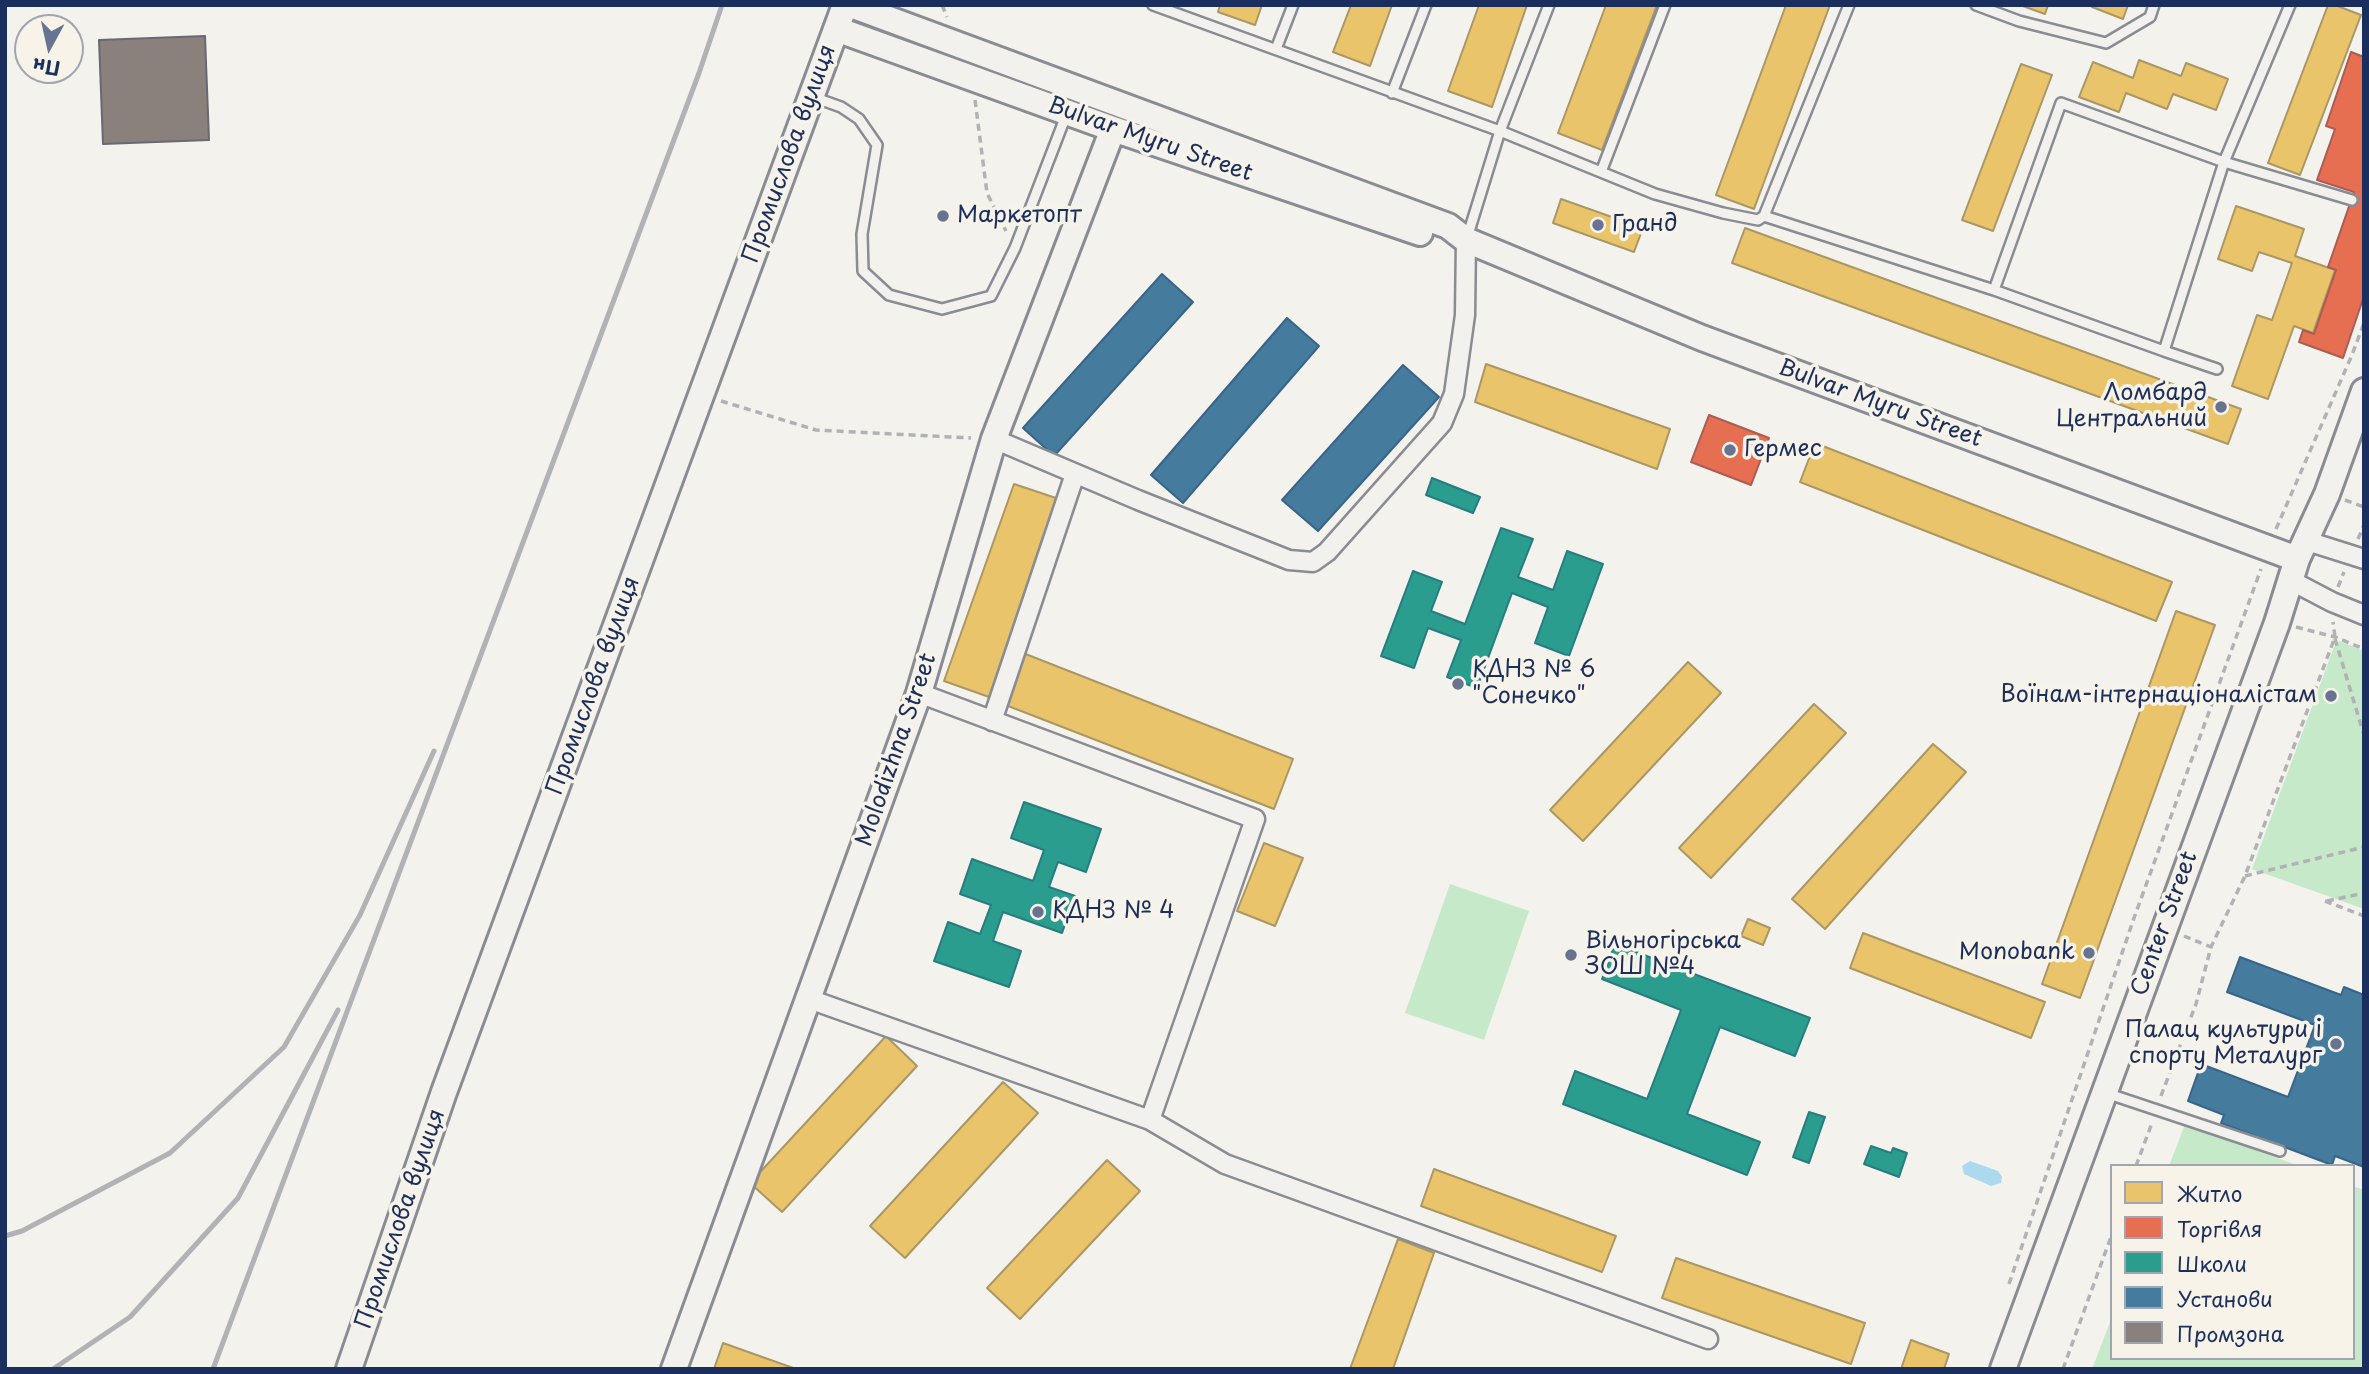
<!DOCTYPE html>
<html>
<head>
<meta charset="utf-8">
<style>
	body { margin:0 }
	#map { position:relative; width:2369px; height:1374px; overflow:hidden; background:#f4f2ec; font-family:"Playpen Sans",sans-serif }
	canvas { display:block }
	.frame { position:absolute; inset:0; border:7px solid #1b2f5e; pointer-events:none }
	.legend { position:absolute; left:2110px; top:1164px; width:245px; height:196px; box-sizing:border-box; background:#f7f3e8; border:2px solid #9fa5b1; margin:0; padding:9px 12px; list-style:none; font-size:21px; color:#1b2f5e }
	.legend li { display:flex; align-items:center; gap:14px; height:35px }
	.legend b { width:35px; border:2px solid #9fa5b1 }
	.north { position:absolute; left:14px; top:14px; width:70px; height:70px; box-sizing:border-box; background:#f7f3e8; border:2px solid #9fa5b1; border-radius:50%; rotate:188deg; font-size:19px; font-weight:700; line-height:28px; text-align:center; color:#1b2f5e }
	.north::after { content:''; display:block; margin:auto; width:24px; height:32px; background:#677390; clip-path:polygon(50% 0,100% 100%,50% 72%,0 100%) }
</style>
</head>
<body>
<div id="map">
<canvas width="2369" height="1374"></canvas>
<div class="frame"></div>
<ul class="legend">
<li><b style="height:19px;background:#e9c46a"></b>Житло</li>
<li><b style="height:19px;background:#e76f51"></b>Торгівля</li>
<li><b style="height:19px;background:#2a9d8f"></b>Школи</li>
<li><b style="height:19px;background:#457b9d"></b>Установи</li>
<li><b style="height:19px;background:#8a817c"></b>Промзона</li>
</ul>
<div class="north">Пн</div>
</div>
<script>
const c = document.querySelector('canvas').getContext('2d');
c.lineJoin = 'round';
function fill(path, color) { c.fillStyle = color; c.fill(path, 'evenodd'); }
const poly = rows => new Path2D(rows.map(r => 'M' + r).join(''));
function stroke(path, color, width, dash) { c.strokeStyle = color; c.lineWidth = width; c.lineCap = dash ? 'butt' : 'round'; c.setLineDash(dash || []); c.stroke(path); }
function drawText(font, color, halo, rows, align = 'center') {
  c.font = font + ' "Playpen Sans",sans-serif'; c.lineWidth = 7; c.setLineDash([]); c.textBaseline = 'middle'; c.strokeStyle = halo; c.fillStyle = color; for (const [text, x, y, turn = 0] of rows) {
    c.save(); c.translate(x, y); c.rotate((+turn || 0) * Math.PI / 180); c.textAlign = isNaN(turn) ? turn : align; if (halo) c.strokeText(text, 0, 0); c.fillText(text, 0, 0); c.restore();
  }
}
fill(poly([
	[2339,641,2364,651,2364,909,2252,869,2334,647],
	[1450,884,1529,911,1484,1040,1405,1013],
	[2185,1124,2299,1166,2169,1166],
	[2353,1186,2364,1190,2364,1369,2092,1369,2112,1317,2112,1358,2353,1358]
]), '#c6e9c9');
fill(poly([
	[1970,1161,1998,1171,2002,1177,2001,1183,1991,1186,1964,1174,1962,1166]
]), '#add9ee');
const homes = poly([
	[1220,5,1262,5,1255,25,1218,12,1220,5],
	[1351,5,1392,5,1370,66,1333,52,1351,5],
	[1479,5,1527,5,1492,107,1448,91,1479,5],
	[1606,5,1657,5,1602,150,1558,133,1606,5],
	[1786,5,1830,5,1754,209,1716,195,1786,5],
	[2020,5,2048,5,2045,14,2020,5],
	[2093,5,2128,5,2123,19,2092,7,2093,5],
	[2328,5,2335,5,2361,15,2300,175,2268,163,2328,5],
	[2139,60,2181,76,2186,63,2228,79,2216,110,2173,94,2167,109,2126,93,2119,112,2079,97,2093,62,2133,78,2139,60],
	[2021,64,2052,75,1993,231,1962,220,2021,64],
	[1561,199,1643,228,1634,252,1553,223,1561,199],
	[2236,206,2304,229,2295,256,2335,270,2313,333,2294,326,2268,399,2232,386,2257,315,2272,320,2292,263,2259,252,2252,271,2218,259,2236,206],
	[1745,228,2241,409,2228,444,1732,263,1745,228],
	[1486,364,1670,429,1657,469,1475,402,1486,364],
	[1815,443,2172,582,2156,621,1800,482,1815,443],
	[1014,484,1059,499,989,697,944,681,1014,484],
	[2176,611,2215,625,2080,998,2042,984,2176,611],
	[1023,653,1293,759,1274,809,1003,704,1023,653],
	[1688,662,1721,693,1583,841,1550,810,1688,662],
	[1814,704,1846,733,1711,878,1679,848,1814,704],
	[1933,744,1966,772,1825,929,1792,899,1933,744],
	[1264,843,1303,858,1275,926,1237,911,1264,843],
	[1748,919,1770,928,1763,945,1741,936,1748,919],
	[1863,933,2045,1002,2031,1038,1850,968,1863,933],
	[886,1036,917,1066,782,1212,750,1183,886,1036],
	[1003,1082,1038,1113,905,1258,870,1226,1003,1082],
	[1107,1160,1140,1191,1020,1319,987,1288,1107,1160],
	[1434,1169,1616,1236,1602,1272,1421,1206,1434,1169],
	[1398,1239,1434,1253,1393,1369,1350,1369,1398,1239],
	[1676,1258,1865,1323,1851,1364,1662,1298,1676,1258],
	[1911,1340,1949,1354,1944,1369,1901,1369,1911,1340],
	[723,1343,796,1369,714,1369,723,1343]
]);
fill(homes, '#e9c46a');
stroke(homes, '#ab9766', 2);
const shops = poly([
	[2351,52,2364,57,2364,296,2343,358,2299,342,2303,330,2314,334,2336,270,2328,267,2354,192,2317,180,2335,129,2326,126,2351,52],
	[1709,415,1769,438,1751,485,1691,462,1709,415]
]);
fill(shops, '#e76f51');
stroke(shops, '#aa5c55', 2);
const schools = poly([
	[1432,478,1480,497,1473,513,1426,495,1432,478],
	[1501,528,1533,539,1518,577,1553,590,1567,551,1603,564,1569,656,1535,643,1548,607,1512,593,1477,688,1447,677,1461,640,1428,628,1414,668,1381,656,1413,571,1442,582,1431,611,1465,624,1501,528],
	[1024,802,1101,829,1086,872,1058,862,1049,887,1075,896,1062,933,1003,912,993,941,1021,951,1009,987,934,961,948,922,980,934,991,905,960,894,972,859,1033,881,1044,850,1011,838,1024,802],
	[1615,944,1810,1018,1795,1056,1720,1027,1687,1114,1760,1142,1747,1175,1563,1104,1575,1071,1647,1099,1681,1010,1602,979,1615,944],
	[1809,1112,1825,1117,1809,1163,1793,1157,1809,1112],
	[1871,1146,1891,1153,1893,1148,1907,1153,1899,1177,1864,1164,1871,1146]
]);
fill(schools, '#2a9d8f');
stroke(schools, '#267c80', 2);
const public = poly([
	[1162,274,1193,302,1054,456,1023,428,1162,274],
	[1287,318,1319,346,1183,503,1151,475,1287,318],
	[1403,365,1439,397,1318,531,1282,500,1403,365],
	[2240,957,2341,995,2344,987,2364,995,2364,1167,2335,1156,2332,1165,2221,1123,2224,1115,2188,1101,2201,1064,2288,1097,2315,1025,2227,992,2240,957]
]);
fill(public, '#457b9d');
stroke(public, '#38648a', 2);
const industry = poly([
	[205,36,209,140,103,144,99,40,205,36]
]);
fill(industry, '#8a817c');
stroke(industry, '#696873', 2);
const lane = poly([
	[1153,5,1500,131,1467,238],
	[1549,5,1500,131,1655,194,1723,213,1758,220,1764,216,1994,290,2164,351,2224,162,2290,5],
	[1976,5,2019,21,2106,43,2150,17,2154,5],
	[1276,49,1293,5],
	[1392,93,1426,5],
	[813,97,841,107,859,119,877,145,862,234,863,271,889,295,942,309,991,296,1015,248,1067,113],
	[1601,172,1665,5],
	[1764,216,1849,5],
	[1994,290,2061,103,2224,162,2352,200],
	[2164,351,2217,369],
	[2106,1093,2280,1151]
]);
const street = poly([
	[994,439,1138,500,1289,560,1313,562,1327,552,1442,423,1454,394,1465,315,1466,240],
	[2307,541,2364,559],
	[2290,580,2332,602,2364,615],
	[919,693,1255,819,1150,1120],
	[992,721,1075,474],
	[809,999,1150,1120,1225,1164,1708,1339]
]);
const secondary = poly([
	[851,5,1448,226,1466,240,1702,338,2297,559],
	[836,29,1113,129,1420,233],
	[349,1369,444,1092,845,5],
	[674,1369,919,693,994,439,1113,129],
	[2003,1369,2277,623,2297,559,2327,494,2364,391]
]);
stroke(lane, '#898c92', 14);
stroke(street, '#898c92', 23);
stroke(secondary, '#898c92', 30);
stroke(poly([
	[942,5,947,17],
	[975,100,987,193,1006,231],
	[721,401,816,430,971,438],
	[2345,500,2364,507],
	[2276,529,2352,355,2364,323],
	[2358,539,2364,525],
	[2338,587,2344,572],
	[2296,627,2335,637,2364,649],
	[2335,639,2364,735],
	[2245,876,2364,847],
	[2325,901,2364,916],
	[2327,901,2364,893],
	[2184,936,2211,947],
	[2161,1096,2196,1004,2211,947,2245,876,2335,637,2333,622],
	[2136,1166,2152,1123],
	[2009,1284,2134,918,2261,569],
	[2063,1369,2112,1234]
]), '#b1b2b5', 3.5, [7, 5]);
stroke(lane, '#f2f1ed', 9);
stroke(street, '#f2f1ed', 18);
stroke(secondary, '#f2f1ed', 24);
stroke(poly([
	[5,1236,22,1231,170,1153,284,1047,360,915,434,751],
	[53,1369,130,1317,238,1198,338,1010],
	[213,1369,699,73,722,5]
]), '#b1b2b5', 5);
for (const [x, y, r, color] of [
	[943,216,7,"#677390"],
	[1598,225,7,"#677390"],
	[2221,407,7,"#677390"],
	[1730,450,7,"#677390"],
	[1458,684,7,"#677390"],
	[2331,696,7,"#677390"],
	[1038,912,7,"#677390"],
	[2089,953,7,"#677390"],
	[1571,955,7,"#677390"],
	[2336,1044,7,"#677390"]
]) { const dot = new Path2D(); dot.arc(x, y, r, 0, 2 * Math.PI); c.fillStyle = color; c.fill(dot); stroke(dot, '#f7f3e8', 2.5); }
drawText('23px', '#1b2f5e', '#f7f3e8', [
	["Bulvar Myru Street",1150,140,19],
	["Промислова вулиця",790,154,-70],
	["Bulvar Myru Street",1880,404,20],
	["Промислова вулиця",594,686,-70],
	["Molodizhna Street",897,750,-71],
	["Center Street",2165,924,-70],
	["Промислова вулиця",401,1219,-71]
]);
drawText('23px', '#1b2f5e', '#f7f3e8', [
	["Маркетопт",957,216],
	["Гранд",1612,225],
	["Ломбард",2207,394,"right"],
	["Центральний",2207,420,"right"],
	["Гермес",1744,450],
	["КДНЗ № 6",1472,671],
	["\"Сонечко\"",1472,697],
	["Воїнам-інтернаціоналістам",2317,696,"right"],
	["КДНЗ № 4",1052,912],
	["Вільногірська",1585,942],
	["ЗОШ №4",1585,968],
	["Monobank",2075,953,"right"],
	["Палац культури і",2322,1031,"right"],
	["спорту Металург",2322,1057,"right"]
], 'left');
</script>
</body>
</html>
